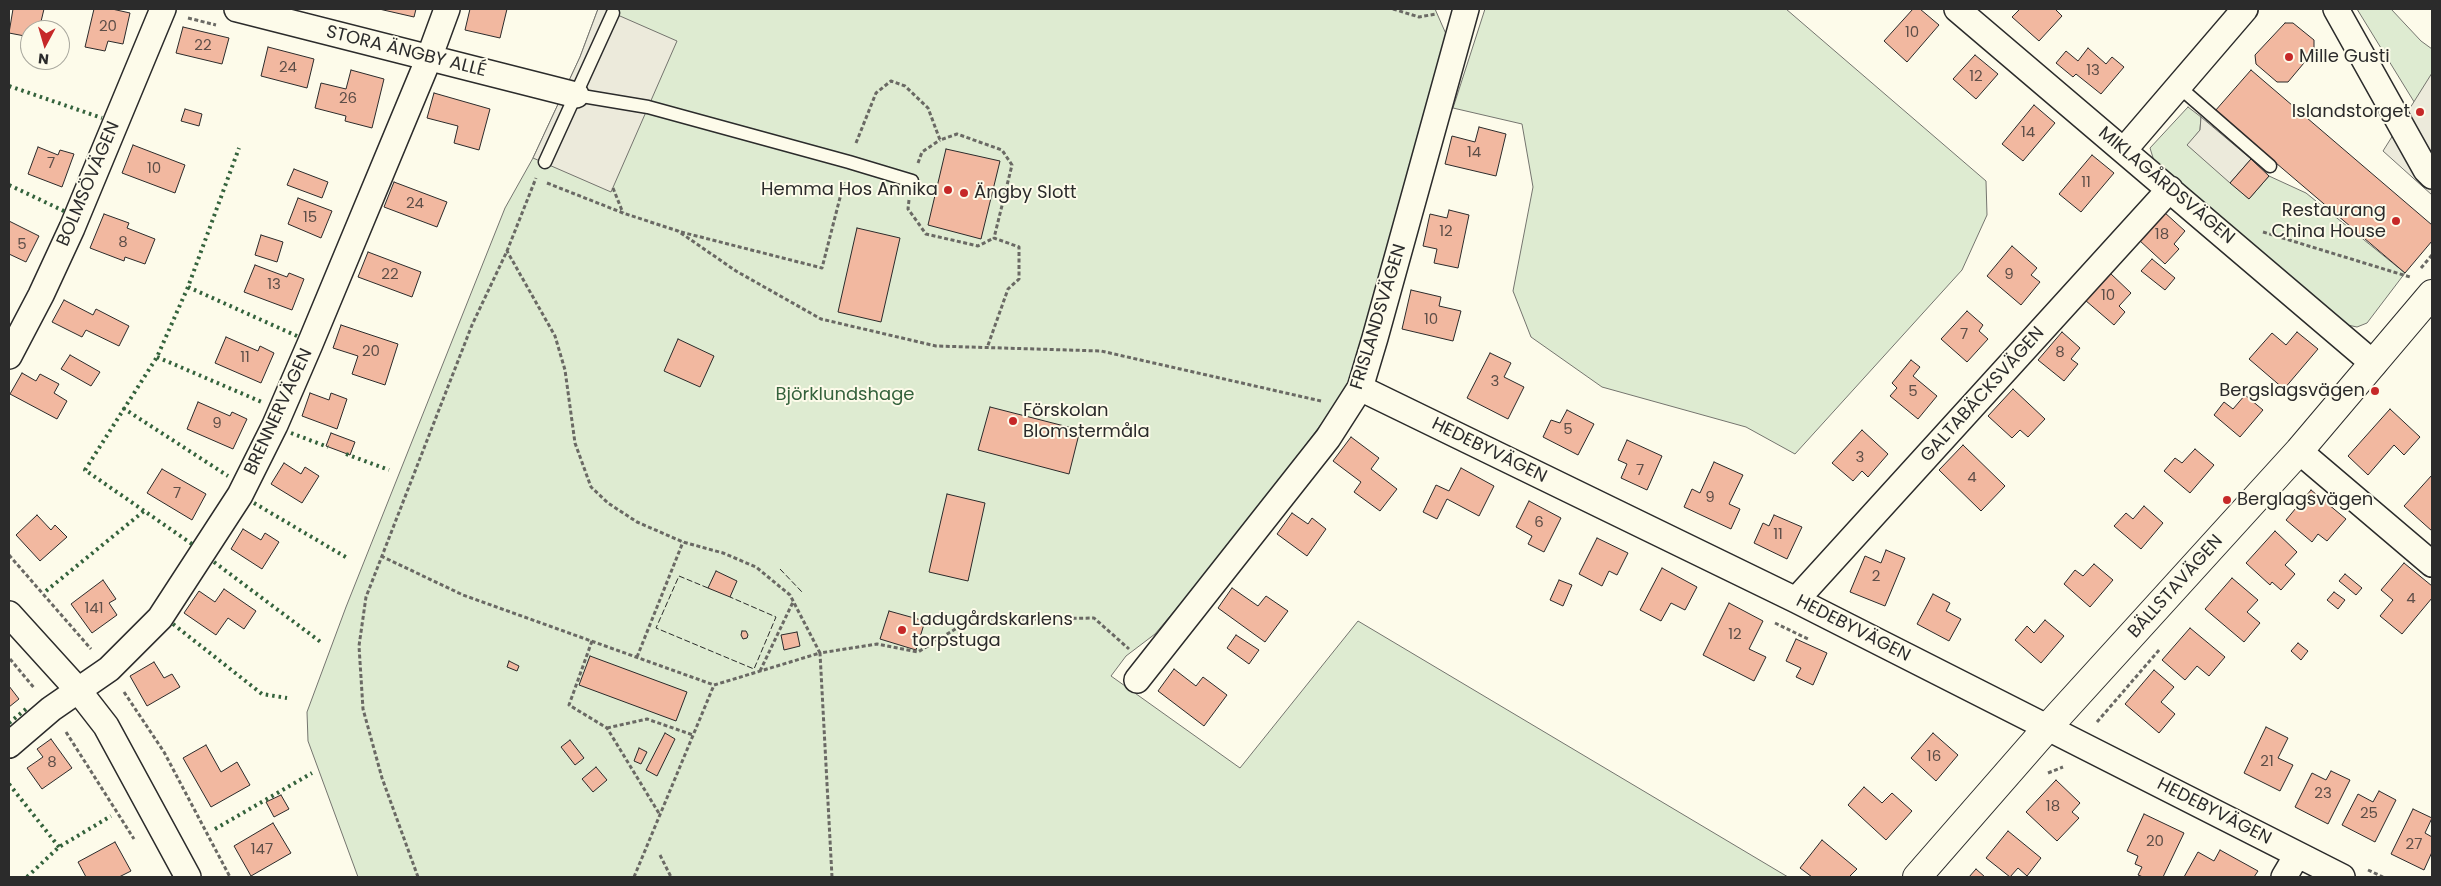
<!DOCTYPE html>
<html>
<head>
<meta charset="utf-8">
<style>
	body { margin:0 }
	#map { position:relative; width:2441px; height:886px; overflow:hidden; background:#fdfbea; font-family:Poppins,sans-serif }
	canvas { display:block }
	.frame { position:absolute; inset:0; border:10px solid #2b2b2b; pointer-events:none }
	.north { position:absolute; left:20px; top:20px; width:50px; height:50px; box-sizing:border-box; background:#fdfbea; border:1px solid #a9a89e; border-radius:50%; rotate:186deg; font-size:14px; font-weight:700; line-height:20px; text-align:center; color:#2b2b2b }
	.north::after { content:''; display:block; margin:auto; width:18px; height:22px; background:#c62828; clip-path:polygon(50% 0,100% 100%,50% 72%,0 100%) }
</style>
</head>
<body>
<div id="map">
<canvas width="2441" height="886"></canvas>
<div class="frame"></div>
<div class="north">N</div>
</div>
<script>
const c = document.querySelector('canvas').getContext('2d');
c.lineJoin = 'round';
function fill(path, color) { c.fillStyle = color; c.fill(path, 'evenodd'); }
const poly = rows => new Path2D(rows.map(r => 'M' + r).join(''));
function stroke(path, color, width, dash) { c.strokeStyle = color; c.lineWidth = width; c.lineCap = dash ? 'butt' : 'round'; c.setLineDash(dash || []); c.stroke(path); }
function drawText(font, color, halo, rows, align = 'center') {
  c.font = font + ' Poppins,sans-serif'; c.lineWidth = 4; c.setLineDash([]); c.textBaseline = 'middle'; c.strokeStyle = halo; c.fillStyle = color; for (const [text, x, y, turn = 0] of rows) {
    c.save(); c.translate(x, y); c.rotate((+turn || 0) * Math.PI / 180); c.textAlign = isNaN(turn) ? turn : align; if (halo) c.strokeText(text, 0, 0); c.fillText(text, 0, 0); c.restore();
  }
}
const green = poly([
	[598,9,1435,9,1446,34,1444,53,1351,384,1243,529,1155,634,1126,656,1111,676,1240,768,1358,621,1788,877,358,877,308,741,307,712,346,607,505,208,533,158,580,57,598,9],
	[1485,9,1786,9,1986,181,1987,215,1962,270,1795,454,1746,427,1602,387,1531,337,1513,291,1533,187,1522,124,1453,108,1485,9],
	[2357,9,2391,9,2421,41,2432,49,2432,131,2357,9],
	[2188,107,2201,117,2200,130,2188,145,2249,199,2269,176,2306,193,2405,273,2367,323,2357,327,2343,324,2154,161,2150,148,2188,107]
]);
fill(green, '#deebd1');
stroke(green, '#74746e', 1);
const parking = poly([
	[598,9,604,9,677,41,611,192,533,158,580,57,598,9],
	[2432,73,2432,195,2383,151,2432,73],
	[2201,117,2251,159,2230,183,2187,145,2200,130,2201,117]
]);
fill(parking, '#eceadb');
stroke(parking, '#74746e', 1);
const building = poly([
	[13,9,44,9,39,30,30,30,30,37,9,33,13,9],
	[94,9,112,9,130,13,123,44,108,41,105,51,85,47,94,9],
	[379,9,416,9,414,17,379,9],
	[470,9,507,9,500,38,465,30,470,9],
	[1913,9,1920,9,1939,25,1907,62,1884,41,1913,9],
	[2020,9,2055,9,2062,16,2039,41,2012,17,2020,9],
	[2285,23,2293,23,2314,40,2314,51,2288,82,2277,82,2256,64,2255,55,2285,23],
	[183,27,229,38,222,64,176,53,183,27],
	[268,47,314,59,307,88,261,76,268,47],
	[2088,48,2106,64,2112,57,2124,67,2101,94,2076,74,2073,77,2056,63,2066,51,2078,61,2088,48],
	[1975,55,1998,74,1976,99,1953,79,1975,55],
	[351,70,384,79,372,128,345,121,346,116,315,108,321,83,346,89,351,70],
	[2251,70,2432,225,2432,241,2405,273,2215,111,2251,70],
	[434,93,490,109,479,150,454,143,458,126,427,118,434,93],
	[2034,105,2055,123,2023,161,2002,144,2034,105],
	[185,109,202,114,199,126,181,121,185,109],
	[1479,127,1506,134,1496,176,1445,164,1452,136,1475,142,1479,127],
	[133,145,185,165,175,193,122,173,133,145],
	[38,147,58,155,60,150,74,154,62,187,28,174,38,147],
	[946,149,1000,161,981,239,928,225,946,149],
	[2092,155,2114,173,2081,212,2059,194,2092,155],
	[2251,159,2269,176,2249,199,2230,183,2251,159],
	[294,169,328,182,322,198,287,185,294,169],
	[394,182,447,202,437,227,384,207,394,182],
	[298,198,332,211,321,238,288,224,298,198],
	[1449,210,1469,215,1458,268,1434,263,1437,249,1423,246,1430,214,1447,218,1449,210],
	[2164,212,2185,231,2174,244,2179,249,2165,264,2139,240,2164,212],
	[104,214,129,223,127,228,155,239,145,264,125,257,124,261,90,248,104,214],
	[9,221,39,236,26,262,9,254,9,221],
	[857,228,900,238,881,322,838,312,857,228],
	[261,235,283,242,277,262,255,255,261,235],
	[2012,246,2037,268,2031,275,2040,282,2021,305,1987,276,2012,246],
	[368,252,421,272,412,297,358,277,368,252],
	[2152,259,2175,278,2165,290,2141,271,2152,259],
	[255,265,287,277,289,273,304,279,292,310,244,292,255,265],
	[2110,273,2131,293,2119,306,2125,312,2114,325,2085,300,2110,273],
	[1411,290,1441,297,1439,306,1461,311,1453,341,1402,329,1411,290],
	[64,300,93,315,96,309,129,326,119,346,86,330,82,337,52,322,64,300],
	[1967,311,1983,325,1979,331,1988,339,1967,362,1941,339,1967,311],
	[341,325,398,344,385,385,352,374,358,356,333,348,341,325],
	[2062,332,2080,348,2071,359,2078,364,2064,381,2038,360,2062,332],
	[2297,332,2318,349,2284,389,2249,359,2272,333,2286,345,2297,332],
	[226,337,258,351,260,346,274,353,261,383,215,363,226,337],
	[678,339,714,356,700,387,664,371,678,339],
	[1490,353,1511,363,1504,377,1524,387,1508,419,1467,398,1490,353],
	[70,355,100,372,91,386,61,369,70,355],
	[1911,360,1920,367,1913,376,1937,396,1918,419,1890,396,1897,388,1892,383,1911,360],
	[22,373,36,381,40,374,59,384,54,393,67,401,57,419,10,394,22,373],
	[2013,389,2045,419,2028,437,2020,430,2012,438,1988,416,2013,389],
	[310,393,329,400,331,393,347,399,337,429,302,416,310,393],
	[2245,395,2263,410,2240,437,2214,415,2224,402,2233,409,2245,395],
	[198,402,230,416,232,412,247,419,233,449,187,429,198,402],
	[990,407,1080,430,1069,474,978,450,990,407],
	[2390,409,2420,437,2404,455,2394,445,2368,475,2348,456,2390,409],
	[1567,410,1594,424,1578,455,1543,437,1551,420,1560,423,1567,410],
	[1862,430,1888,454,1868,477,1862,471,1853,481,1832,463,1862,430],
	[331,433,355,442,350,455,326,446,331,433],
	[1351,437,1379,458,1371,469,1397,489,1380,511,1354,492,1361,482,1333,461,1351,437],
	[1627,440,1662,456,1647,490,1621,478,1627,464,1618,460,1627,440],
	[1963,445,2005,486,1981,511,1939,470,1963,445],
	[2195,449,2214,465,2190,493,2164,471,2175,458,2182,463,2195,449],
	[1714,462,1743,475,1729,504,1740,509,1731,529,1684,507,1692,489,1700,493,1714,462],
	[284,463,301,474,305,467,319,476,302,503,271,484,284,463],
	[1461,468,1494,486,1479,516,1447,499,1437,519,1423,512,1436,485,1449,491,1461,468],
	[162,469,206,494,192,520,147,493,162,469],
	[2432,475,2432,531,2404,506,2432,475],
	[2311,490,2346,519,2327,541,2318,534,2312,542,2286,520,2311,490],
	[947,494,985,503,968,581,929,572,947,494],
	[1529,501,1561,518,1544,552,1528,544,1532,536,1516,527,1529,501],
	[2144,506,2163,523,2141,549,2114,526,2126,513,2133,519,2144,506],
	[1292,513,1308,524,1312,518,1326,529,1307,556,1277,534,1292,513],
	[37,515,51,530,55,525,67,537,40,561,16,535,37,515],
	[1774,515,1802,527,1787,559,1754,543,1763,523,1769,526,1774,515],
	[243,529,261,540,265,533,279,542,262,569,231,549,243,529],
	[2275,531,2297,552,2285,565,2295,574,2281,590,2272,582,2270,585,2246,563,2275,531],
	[1597,538,1628,553,1617,575,1609,571,1602,586,1579,574,1597,538],
	[1886,550,1905,558,1885,606,1850,592,1865,556,1881,563,1886,550],
	[2404,563,2432,586,2432,598,2402,634,2380,616,2393,600,2381,590,2404,563],
	[2094,564,2113,580,2090,607,2064,584,2075,570,2083,576,2094,564],
	[1662,568,1697,587,1685,610,1671,603,1661,621,1640,610,1662,568],
	[716,571,737,581,730,597,708,588,716,571],
	[2345,574,2362,588,2356,595,2339,581,2345,574],
	[2232,578,2258,600,2247,612,2260,623,2244,642,2205,609,2232,578],
	[103,580,116,599,109,603,117,615,92,633,71,604,103,580],
	[1559,580,1572,585,1563,606,1550,600,1559,580],
	[1232,588,1258,606,1266,596,1288,611,1265,642,1218,608,1232,588],
	[224,589,256,611,244,629,228,618,216,635,184,613,199,591,215,602,224,589],
	[2334,592,2345,600,2338,609,2327,600,2334,592],
	[1933,594,1950,603,1946,611,1961,619,1949,641,1917,624,1933,594],
	[1729,603,1763,621,1749,649,1766,657,1754,681,1703,655,1729,603],
	[889,611,925,621,916,650,880,639,889,611],
	[2045,620,2064,636,2041,663,2015,640,2027,626,2034,633,2045,620],
	[2190,628,2225,657,2209,676,2197,666,2185,680,2162,660,2190,628],
	[742,631,746,631,748,635,747,638,743,639,741,635,742,631],
	[797,632,800,646,784,650,781,635,797,632],
	[1236,635,1259,650,1249,664,1227,648,1236,635],
	[1796,639,1827,653,1813,685,1796,677,1801,668,1786,661,1796,639],
	[2298,643,2308,651,2301,660,2291,651,2298,643],
	[590,656,687,692,676,721,579,685,590,656],
	[509,661,519,666,517,671,507,667,509,661],
	[154,662,164,678,172,674,180,687,147,706,130,676,154,662],
	[1174,669,1196,686,1203,677,1227,695,1204,726,1158,691,1174,669],
	[2154,670,2174,687,2161,702,2175,714,2159,733,2125,704,2154,670],
	[9,686,19,699,9,707,9,686],
	[2266,727,2288,738,2278,758,2293,765,2280,791,2244,773,2266,727],
	[665,733,675,739,657,776,646,770,665,733],
	[1933,733,1958,755,1936,781,1911,758,1933,733],
	[51,739,72,768,42,789,27,768,43,757,37,749,51,739],
	[570,740,584,758,575,765,561,747,570,740],
	[206,745,221,772,237,762,250,785,211,807,183,758,206,745],
	[639,748,647,752,641,764,634,761,639,748],
	[596,767,607,780,593,792,582,779,596,767],
	[2331,771,2350,780,2328,824,2295,807,2312,773,2326,780,2331,771],
	[2056,780,2080,803,2072,812,2079,818,2057,841,2026,812,2056,780],
	[1864,787,1882,803,1892,793,1912,811,1886,840,1848,805,1864,787],
	[2379,791,2396,800,2375,842,2342,825,2358,794,2373,802,2379,791],
	[281,795,289,809,274,817,266,802,281,795],
	[2413,809,2432,818,2425,833,2432,837,2432,852,2424,870,2391,854,2413,809],
	[2144,814,2184,833,2163,877,2143,877,2138,875,2142,867,2135,864,2138,856,2127,851,2144,814],
	[273,823,291,853,251,876,234,846,273,823],
	[2008,831,2041,858,2027,876,2018,868,2010,877,1986,858,2008,831],
	[1822,840,1857,869,1849,877,1812,877,1800,868,1822,840],
	[115,842,131,871,119,877,86,877,78,862,115,842],
	[2220,850,2258,871,2254,877,2184,877,2198,852,2214,861,2220,850],
	[1976,869,1985,877,1969,877,1976,869]
]);
fill(building, '#f2b8a0');
stroke(building, '#2b2b2b', 1);
const service = poly([
	[2178,86,2270,166],
	[576,95,648,107,849,162,912,181],
	[545,162,613,13]
]);
const minor = poly([
	[237,9,576,95],
	[1957,9,2374,364],
	[2336,9,2426,170,2432,176],
	[2124,150,2245,9],
	[9,356,41,295,72,228,163,9],
	[1360,388,1796,600,2342,877],
	[2299,451,2432,564],
	[1796,600,2170,189],
	[9,614,78,690,106,726,188,877],
	[1137,680,1328,438,1360,388,1375,338,1466,9],
	[9,745,51,709,109,669,160,618,240,495,275,425,310,344,429,58,447,9],
	[2284,877,2297,855]
]);
const tertiary = poly([
	[1917,877,2048,727,2299,451,2432,294]
]);
stroke(service, '#2b2b2b', 15);
stroke(minor, '#2b2b2b', 28);
stroke(tertiary, '#2b2b2b', 30);
stroke(poly([
	[1393,9,1419,17,1436,14],
	[188,18,216,25],
	[856,143,876,93,891,81,905,86,928,108,940,140,957,134,1002,150,1012,165,994,238,1019,247,1019,279,1008,289,987,348],
	[918,163,922,152,940,140],
	[547,183,623,213,678,231,736,271,821,319,936,346,1101,351,1321,401],
	[613,188,623,213],
	[909,200,908,209,926,234,978,246,994,238],
	[681,232,822,268,844,182],
	[2263,232,2410,277],
	[2421,268,2432,255],
	[9,555,91,649],
	[381,556,463,595,714,685,820,653,790,595,756,567,723,553,683,542,637,522,608,503,591,487,575,443,565,370,555,336,507,251],
	[1775,623,1810,640],
	[592,641,569,705,607,728,660,815],
	[637,657,683,542],
	[10,659,35,689],
	[760,671,793,602],
	[124,692,164,752,230,877],
	[2097,722,2160,649],
	[607,728,647,719,693,735],
	[66,732,134,839],
	[2048,773,2063,767],
	[660,855,671,877],
	[2368,870,2383,877],
	[418,877,382,778,363,709,359,646,366,597,472,325,507,251,536,178],
	[634,877,714,685],
	[832,877,820,653,877,644,918,652,970,620,1094,618,1129,649]
]), '#6a6964', 3, [4, 2.5]);
stroke(service, '#fdfbea', 12);
stroke(minor, '#fdfbea', 25);
stroke(tertiary, '#fdfbea', 28);
stroke(poly([
	[9,86,102,118],
	[9,185,66,212],
	[188,287,297,336],
	[157,357,264,403],
	[123,408,228,476],
	[291,433,328,447],
	[346,454,389,470],
	[254,503,349,559],
	[192,544,85,470,157,357,188,287,239,148],
	[214,562,322,643],
	[46,591,144,511],
	[173,624,262,694,287,698],
	[9,723,26,709],
	[9,784,59,847],
	[215,829,312,773],
	[27,877,59,847,111,816]
]), '#34623c', 4, [2.5, 4]);
stroke(poly([
	[780,569,802,592],
	[708,588,679,576,656,628,754,669,776,617,730,597]
]), '#2b2b2b', 1, [6, 2.5]);
for (const [x, y, r, color] of [
	[2289,57,5,"#c62828"],
	[2420,112,5,"#c62828"],
	[948,190,5,"#c62828"],
	[964,193,5,"#c62828"],
	[2396,221,5,"#c62828"],
	[2375,391,5,"#c62828"],
	[1013,421,5,"#c62828"],
	[2227,500,5,"#c62828"],
	[902,630,5,"#c62828"]
]) { const dot = new Path2D(); dot.arc(x, y, r, 0, 2 * Math.PI); c.fillStyle = color; c.fill(dot); stroke(dot, '#fdfbea', 2); }
drawText('15px', '#5d4e48', null, [
	["20",108,27],
	["10",1912,33],
	["22",203,46],
	["24",288,68],
	["13",2093,71],
	["12",1976,77],
	["26",348,99],
	["14",2028,133],
	["14",1474,153],
	["7",51,164],
	["10",154,169],
	["11",2086,183],
	["24",415,204],
	["15",310,218],
	["12",1446,232],
	["18",2162,235],
	["8",123,243],
	["5",22,245],
	["22",390,275],
	["9",2009,275],
	["13",274,285],
	["10",2108,296],
	["10",1431,320],
	["7",1964,335],
	["20",371,352],
	["8",2060,353],
	["11",245,358],
	["3",1495,382],
	["5",1913,392],
	["9",217,424],
	["5",1568,430],
	["3",1860,458],
	["7",1640,471],
	["4",1972,478],
	["7",177,494],
	["9",1710,498],
	["6",1539,523],
	["11",1778,535],
	["2",1876,577],
	["4",2411,599],
	["141",94,609],
	["12",1735,635],
	["16",1934,757],
	["21",2267,762],
	["8",52,763],
	["23",2323,794],
	["18",2053,807],
	["25",2369,814],
	["20",2155,842],
	["27",2414,845],
	["147",262,850]
]);
drawText('18px', '#2b2b2b', '#fdfbea', [
	["STORA ÄNGBY ALLÉ",406,52,14],
	["BOLMSÖVÄGEN",89,184,-67],
	["MIKLAGÅRDSVÄGEN",2166,186,40],
	["FRISLANDSVÄGEN",1379,317,-73],
	["GALTABÄCKSVÄGEN",1983,395,-48],
	["BRENNERVÄGEN",279,412,-65],
	["HEDEBYVÄGEN",1489,451,26],
	["BÄLLSTAVÄGEN",2176,587,-48],
	["HEDEBYVÄGEN",1853,629,27],
	["HEDEBYVÄGEN",2214,812,27]
]);
drawText('18px', '#2b2b2b', '#fdfbea', [
	["Mille Gusti",2299,57],
	["Islandstorget",2410,112,"right"],
	["Hemma Hos Annika",938,190,"right"],
	["Ängby Slott",974,193],
	["Restaurang",2386,211,"right"],
	["China House",2386,232,"right"],
	["Bergslagsvägen",2365,391,"right"],
	["Förskolan",1023,411],
	["Blomstermåla",1023,432],
	["Berglagsvägen",2237,500],
	["Ladugårdskarlens",912,620],
	["torpstuga",912,641]
], 'left');
drawText('18px', '#34623c', '#fdfbea', [
	["Björklundshage",845,395]
]);
</script>
</body>
</html>
